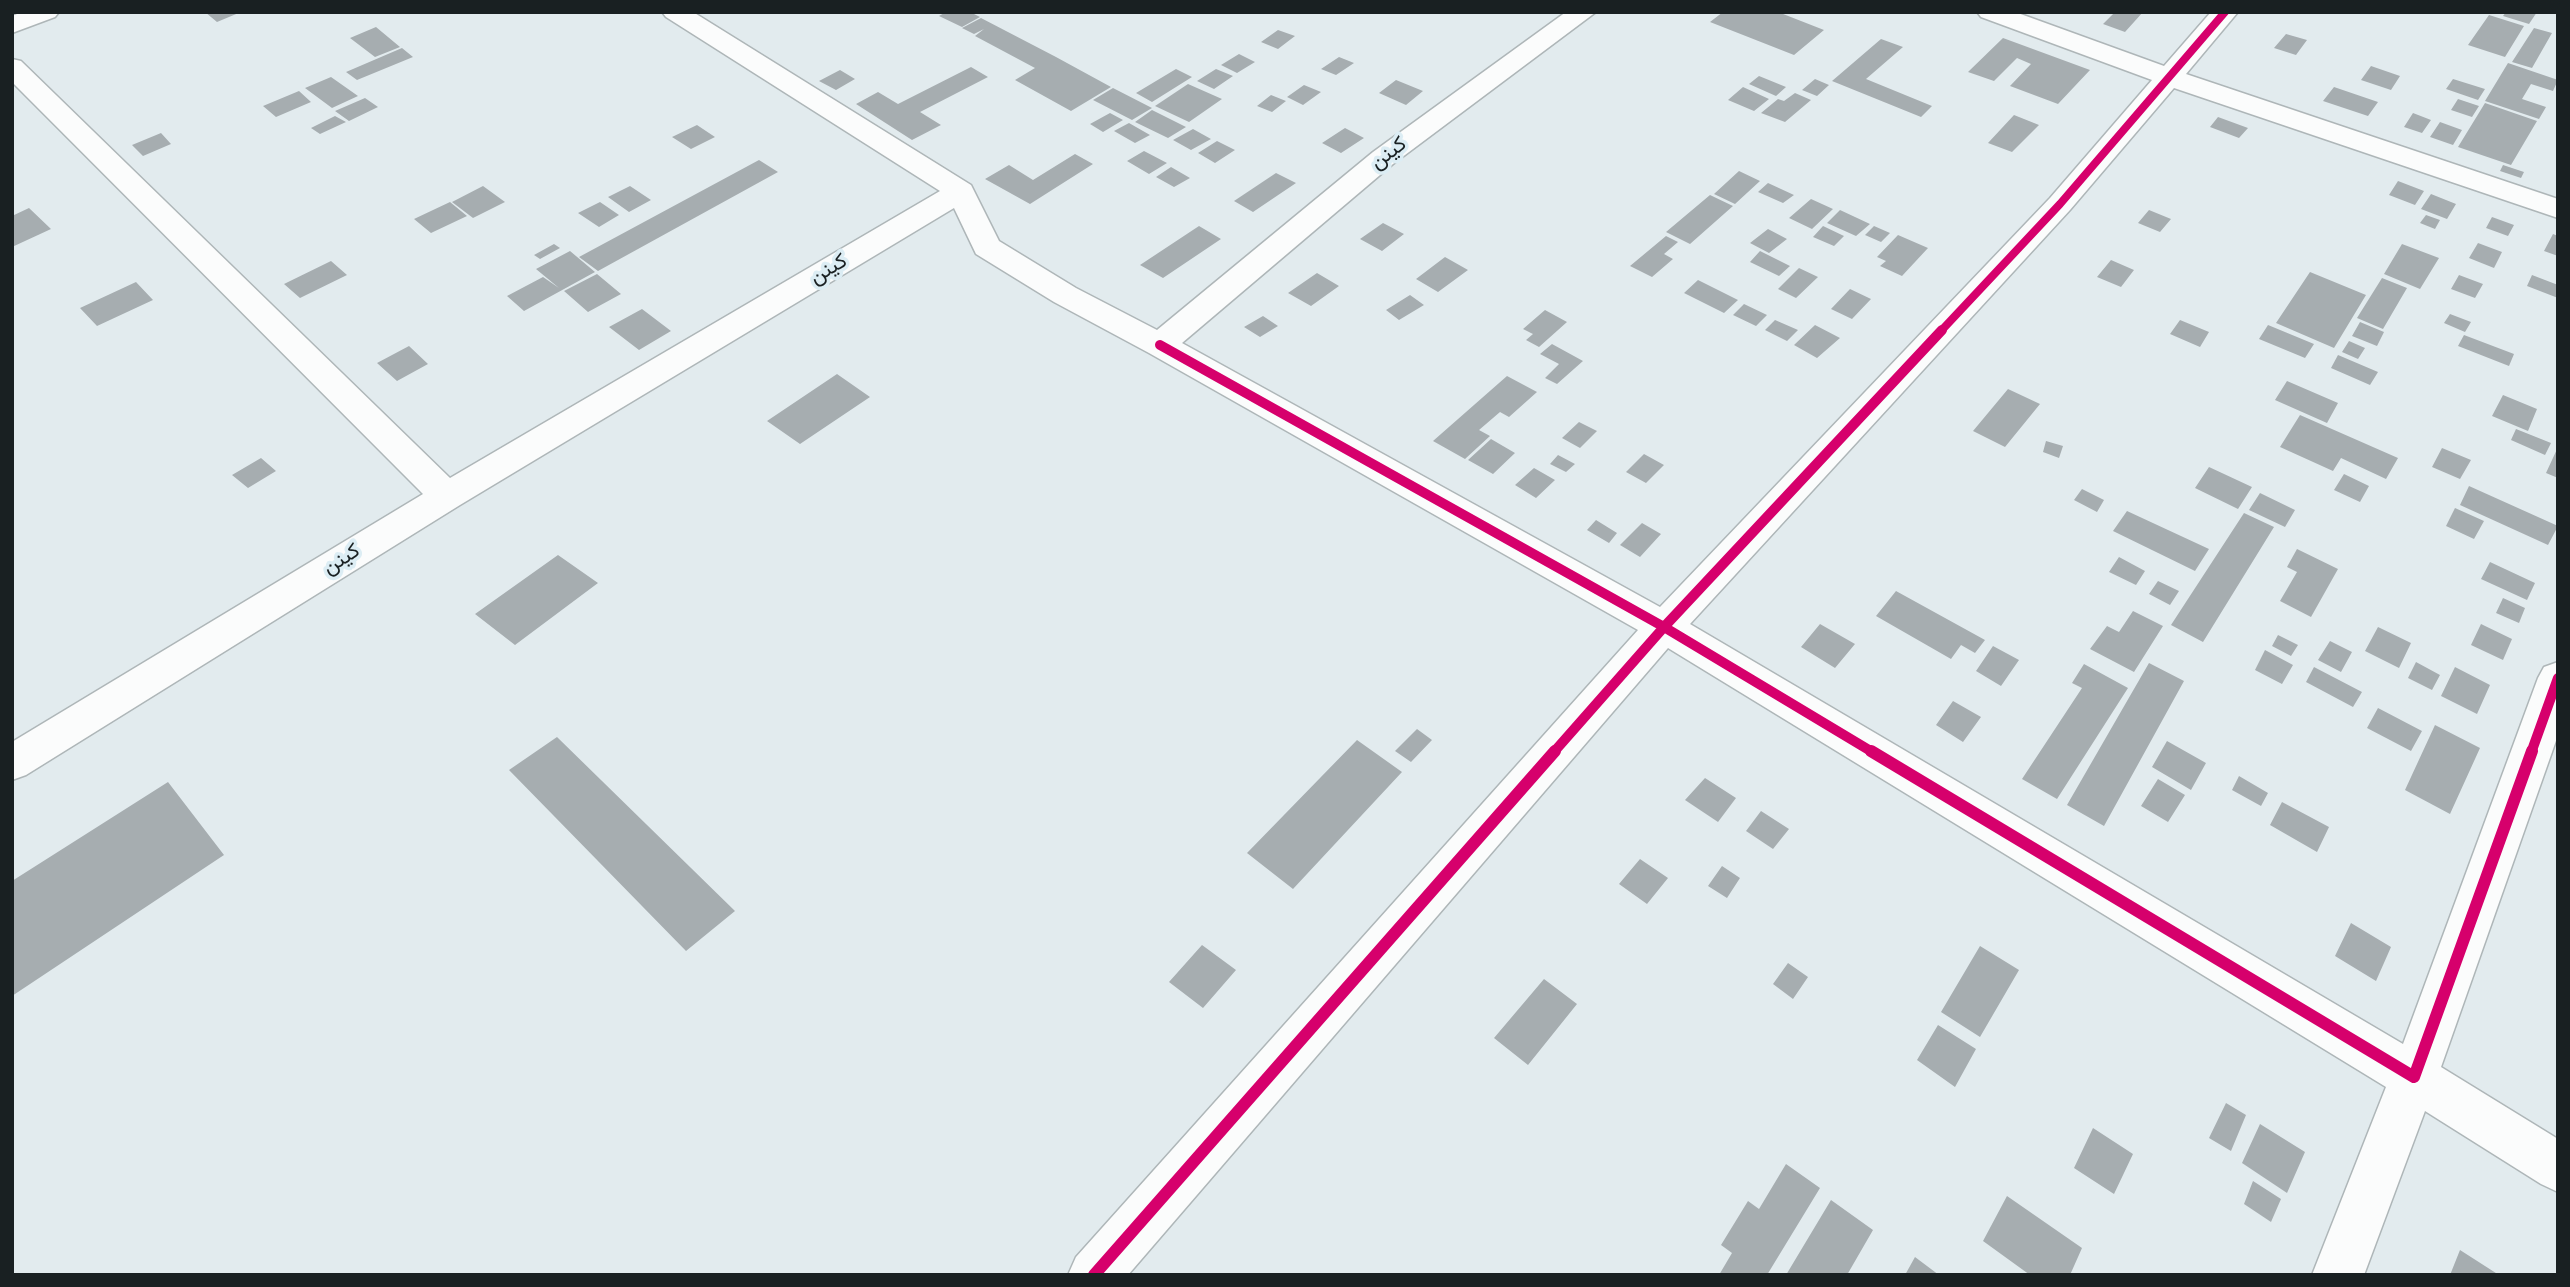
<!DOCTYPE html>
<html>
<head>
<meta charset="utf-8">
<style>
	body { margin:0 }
	#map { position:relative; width:2570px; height:1287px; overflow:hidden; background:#e2ebee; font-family:Jost,sans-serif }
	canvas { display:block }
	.frame { position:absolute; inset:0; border:14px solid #192022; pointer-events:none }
</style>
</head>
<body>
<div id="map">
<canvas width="2570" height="1287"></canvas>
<div class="frame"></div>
</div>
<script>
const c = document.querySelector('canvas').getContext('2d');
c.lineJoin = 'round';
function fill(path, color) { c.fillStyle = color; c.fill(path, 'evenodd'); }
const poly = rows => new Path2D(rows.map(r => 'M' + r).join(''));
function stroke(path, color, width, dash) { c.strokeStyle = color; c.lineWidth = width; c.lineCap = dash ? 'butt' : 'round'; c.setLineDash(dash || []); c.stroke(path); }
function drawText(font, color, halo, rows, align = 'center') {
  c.font = font + ' Jost,Vazirmatn,sans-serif'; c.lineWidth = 7; c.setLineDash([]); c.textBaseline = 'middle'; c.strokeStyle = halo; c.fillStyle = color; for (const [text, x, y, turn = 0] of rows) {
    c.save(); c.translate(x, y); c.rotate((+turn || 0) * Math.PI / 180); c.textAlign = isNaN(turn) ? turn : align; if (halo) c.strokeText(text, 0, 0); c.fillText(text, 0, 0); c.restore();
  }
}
fill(poly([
	[205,12,241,12,217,22],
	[946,12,970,12,980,17,962,27,939,16],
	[1723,12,1778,12,1824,30,1794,55,1710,22],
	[2115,12,2143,12,2125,32,2103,24],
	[2506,12,2537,12,2529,24,2503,16],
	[2489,15,2524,26,2505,57,2468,45],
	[981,18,1056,57,1111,87,1071,111,1015,80,1035,68,975,36,984,29,974,34,962,28],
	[376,27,400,47,375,57,350,38],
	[2534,28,2552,33,2532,68,2512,62],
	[1278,30,1295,36,1278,49,1261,42],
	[2286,34,2307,40,2296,55,2274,48],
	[2003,38,2090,70,2058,104,2010,86,2031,64,2017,58,1994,81,1968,72],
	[1881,39,1903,47,1866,79,1932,106,1921,117,1832,81],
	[402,48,413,57,357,80,346,72],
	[1239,54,1255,62,1237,73,1221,65],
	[1339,57,1354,63,1336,75,1321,69],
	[2508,63,2558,80,2553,91,2531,84,2522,99,2546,107,2539,119,2485,101],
	[2371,66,2400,76,2391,90,2361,80],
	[971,67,988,77,920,112,941,125,912,140,856,104,878,92,898,104],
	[1176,69,1192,77,1152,102,1136,93],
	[1216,69,1233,76,1214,89,1197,81],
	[840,70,855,79,836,90,819,81],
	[1759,76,1786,87,1776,96,1749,84],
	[331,77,358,96,332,108,305,88],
	[1815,79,1829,85,1817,96,1802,90],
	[2453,79,2485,89,2478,100,2446,89],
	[1396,80,1423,91,1406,105,1379,93],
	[1188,84,1222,99,1189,122,1155,106],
	[1304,85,1321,92,1303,105,1287,97],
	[1743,87,1769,99,1754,111,1728,100],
	[2334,87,2378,102,2368,116,2323,101],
	[1113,88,1152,108,1132,120,1093,100],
	[299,91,311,102,276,117,263,106],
	[1795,93,1811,100,1785,122,1761,113,1778,99,1784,101],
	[1271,95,1286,101,1272,112,1257,106],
	[365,98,378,107,349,121,335,111],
	[2458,99,2479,106,2472,117,2451,110],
	[2485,103,2537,121,2511,165,2458,147],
	[1152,110,1186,127,1168,138,1135,122],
	[1110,113,1123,120,1103,132,1090,124],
	[2413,113,2431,120,2422,133,2404,127],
	[2014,115,2039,125,2012,152,1988,143],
	[335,116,346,122,320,134,311,128],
	[2218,117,2248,128,2239,138,2210,127],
	[2440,122,2462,130,2453,145,2430,137],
	[1129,123,1150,135,1135,143,1114,131],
	[697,125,715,137,691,149,672,137],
	[1345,128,1364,138,1341,153,1322,143],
	[1193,129,1211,139,1191,150,1173,140],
	[161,133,171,144,143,156,132,145],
	[1217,141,1235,150,1215,163,1198,153],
	[1144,151,1167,163,1149,174,1127,161],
	[1075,154,1093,164,1030,204,985,179,1009,165,1033,180],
	[759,160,778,172,598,271,579,257],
	[2503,165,2524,172,2521,178,2500,171],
	[1171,167,1190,178,1174,187,1156,177],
	[1739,171,1760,181,1735,204,1714,194],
	[1276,173,1296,183,1253,212,1234,201],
	[2398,181,2424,191,2415,205,2389,195],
	[1768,183,1794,195,1783,203,1758,192],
	[483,186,505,202,473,218,452,202],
	[630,186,651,200,629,212,608,197],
	[2431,194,2456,204,2447,219,2421,209],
	[1710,195,1733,206,1690,244,1666,232],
	[1811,199,1833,209,1812,229,1789,218],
	[450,202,467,216,431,233,414,219],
	[600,202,619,215,599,227,578,213],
	[29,208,51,229,12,247,12,216],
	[1840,210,1870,224,1856,236,1827,223],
	[2149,210,2171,219,2160,232,2138,223],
	[2426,215,2440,220,2435,229,2420,223],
	[2492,217,2514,225,2508,236,2486,228],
	[1383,223,1404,234,1382,251,1360,239],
	[1199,226,1221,239,1163,278,1140,265],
	[1823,226,1844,236,1834,246,1813,237],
	[1874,226,1890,233,1881,242,1865,235],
	[1768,229,1787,239,1769,253,1750,243],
	[2553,234,2558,236,2558,256,2544,251],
	[1898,235,1928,248,1902,276,1880,266,1886,261,1877,257],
	[1666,236,1678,242,1664,254,1673,259,1652,277,1630,266],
	[2478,243,2502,252,2494,268,2469,258],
	[554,244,560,248,540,259,534,255],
	[2402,244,2439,258,2420,289,2384,274],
	[570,251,595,272,524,311,507,296,543,277,559,288,536,269],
	[1760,251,1790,266,1779,276,1750,262],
	[1445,257,1468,270,1438,292,1416,279],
	[2111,260,2134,270,2121,287,2097,277],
	[331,261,347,275,300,298,284,284],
	[1799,268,1818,277,1796,298,1778,289],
	[2310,272,2366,295,2334,348,2276,323],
	[1317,273,1339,286,1311,306,1288,293],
	[597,274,621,294,588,312,564,291],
	[2459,275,2483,284,2475,298,2451,289],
	[2532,275,2558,285,2558,298,2527,286],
	[2382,278,2407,288,2383,329,2357,318],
	[1698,280,1738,300,1724,313,1684,293],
	[136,282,153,300,97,326,80,308],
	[1850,289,1871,299,1852,319,1831,309],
	[1410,295,1424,305,1399,320,1386,310],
	[1744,304,1767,315,1756,326,1733,315],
	[642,309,671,331,639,350,609,327],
	[1545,310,1567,322,1539,347,1526,340,1533,334,1523,329],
	[2450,314,2471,322,2465,332,2444,323],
	[1263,316,1278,326,1260,337,1244,327],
	[1775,320,1798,330,1787,341,1765,330],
	[2180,320,2209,332,2200,347,2170,334],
	[2360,322,2384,332,2377,346,2352,336],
	[1815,325,1840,338,1817,358,1794,345],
	[2268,325,2314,344,2305,358,2259,339],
	[2464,335,2514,354,2509,366,2458,346],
	[2349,341,2365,348,2358,359,2342,352],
	[1552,344,1583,361,1557,384,1545,378,1559,364,1540,354],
	[409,346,428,364,397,381,377,363],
	[2338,355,2378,372,2370,385,2331,368],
	[837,374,870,397,800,444,767,421],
	[1507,376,1537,392,1509,417,1500,412,1479,430,1490,436,1465,459,1433,441],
	[2287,381,2338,403,2327,423,2275,400],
	[2008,389,2040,404,2005,447,1973,431],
	[2503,395,2537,409,2528,431,2492,416],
	[2300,415,2398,458,2386,479,2341,458,2333,471,2280,447],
	[1579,422,1597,431,1580,448,1562,438],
	[2516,429,2551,443,2545,455,2511,440],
	[1491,439,1515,453,1493,474,1468,460],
	[2046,441,2063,446,2059,458,2043,452],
	[2558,447,2558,478,2546,473],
	[2442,448,2471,460,2460,479,2432,467],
	[1644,454,1664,465,1646,483,1626,472],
	[1558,455,1575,464,1566,472,1550,464],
	[261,458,276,471,248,488,232,475],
	[2209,467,2252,487,2238,509,2195,488],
	[1534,468,1555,480,1536,498,1515,485],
	[2344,474,2369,486,2360,502,2334,490],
	[2469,486,2558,526,2548,545,2460,505],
	[2082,489,2104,500,2097,512,2074,500],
	[2260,493,2295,510,2285,527,2249,510],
	[2455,508,2484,521,2474,539,2446,526],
	[2127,511,2209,549,2195,571,2113,531],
	[2244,513,2274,527,2203,642,2171,625],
	[1596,520,1617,533,1609,543,1587,530],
	[1642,523,1661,534,1640,557,1620,545],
	[2297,549,2338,569,2311,617,2280,601,2297,572,2287,567],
	[558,555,598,583,515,645,475,614],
	[2119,557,2145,571,2136,585,2109,572],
	[2490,562,2535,583,2527,600,2481,579],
	[2158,581,2179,591,2170,605,2149,594],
	[1896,591,1985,640,1975,653,1961,645,1951,659,1876,616],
	[2503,598,2525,608,2519,623,2496,613],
	[2133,611,2163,626,2134,672,2090,649,2107,626,2119,632],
	[1820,624,1855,644,1835,668,1801,647],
	[2481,624,2512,639,2503,660,2471,645],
	[2378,627,2411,643,2399,668,2365,651],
	[2278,635,2298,645,2291,656,2272,646],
	[2330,641,2352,652,2341,672,2318,660],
	[1993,646,2019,660,2001,686,1976,671],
	[2265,650,2293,665,2282,684,2255,670],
	[2416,662,2440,675,2432,690,2408,678],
	[2149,663,2184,681,2104,826,2067,805],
	[2084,664,2128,688,2057,799,2022,779,2082,688,2072,683],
	[2314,667,2362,692,2353,707,2306,682],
	[2455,667,2490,685,2477,714,2441,696],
	[1953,701,1981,717,1963,742,1936,725],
	[2378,708,2422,731,2411,751,2367,728],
	[2435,725,2480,748,2450,814,2405,790],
	[1417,729,1432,740,1411,762,1395,751],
	[557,737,735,911,686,951,509,770],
	[1357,740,1402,772,1293,889,1247,853],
	[2167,741,2206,763,2191,790,2152,767],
	[2239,776,2268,793,2261,806,2232,790],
	[1705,778,1736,798,1718,822,1685,800],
	[2158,779,2185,795,2168,822,2141,806],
	[168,782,224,855,12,996,12,881],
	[2282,802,2329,827,2317,852,2270,825],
	[1761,811,1789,829,1773,849,1746,831],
	[1640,859,1668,878,1647,904,1619,884],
	[1722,866,1740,878,1727,898,1708,886],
	[2351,923,2391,947,2376,981,2335,956],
	[1202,945,1236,970,1203,1008,1169,982],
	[1980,946,2019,970,1980,1037,1941,1012],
	[1788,963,1808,977,1793,999,1773,984],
	[1544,979,1577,1004,1528,1065,1494,1038],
	[1938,1025,1976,1049,1955,1087,1917,1060],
	[2226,1103,2246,1115,2231,1151,2209,1138],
	[2260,1124,2305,1152,2287,1193,2242,1163],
	[2093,1128,2133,1154,2114,1194,2074,1168],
	[1786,1164,1820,1188,1767,1275,1719,1275,1732,1253,1721,1245,1748,1201,1759,1209],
	[2253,1181,2281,1199,2271,1222,2244,1204],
	[2007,1196,2082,1248,2070,1275,2030,1275,1983,1241],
	[1831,1200,1873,1230,1847,1275,1786,1275],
	[2460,1250,2499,1275,2450,1275],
	[1915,1257,1939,1275,1905,1275]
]), '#a6adb0');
const street = poly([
	[22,12,59,12,55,17,12,33,12,16,22,12],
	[662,12,693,12,971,185,999,241,1076,288,1157,330,1373,152,1566,12,1596,12,1393,164,1182,343,1660,607,2050,198,2152,80,1981,17,1977,12,2015,12,2164,66,2211,12,2238,12,2186,74,2558,199,2558,218,2174,88,2070,210,1690,624,2403,1044,2538,678,2544,667,2558,662,2558,735,2441,1067,2558,1139,2558,1192,2541,1184,2425,1111,2364,1275,2312,1275,2386,1087,1668,648,1128,1275,1068,1275,1076,1257,1638,630,1149,353,1054,302,976,254,954,208,460,505,26,775,12,780,12,742,423,494,12,82,12,59,21,61,450,478,940,191,666,17,662,12]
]);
stroke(street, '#aeb6b8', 3);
fill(street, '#fbfcfc');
stroke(poly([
	[1940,332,2060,204,2225,12]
]), '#d6006c', 8);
stroke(poly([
	[1160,345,1664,627,1874,753],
	[1553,753,1664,627,1942,330],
	[2531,753,2558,678]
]), '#d6006c', 10);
stroke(poly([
	[1871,751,2414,1077,2532,751],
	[1094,1275,1555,751]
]), '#d6006c', 12);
drawText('21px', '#192022', '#dcedf4', [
	["كينن",1389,154,-37],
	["كينن",829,270,-31],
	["كينن",342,560,-32]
]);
</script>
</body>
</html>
